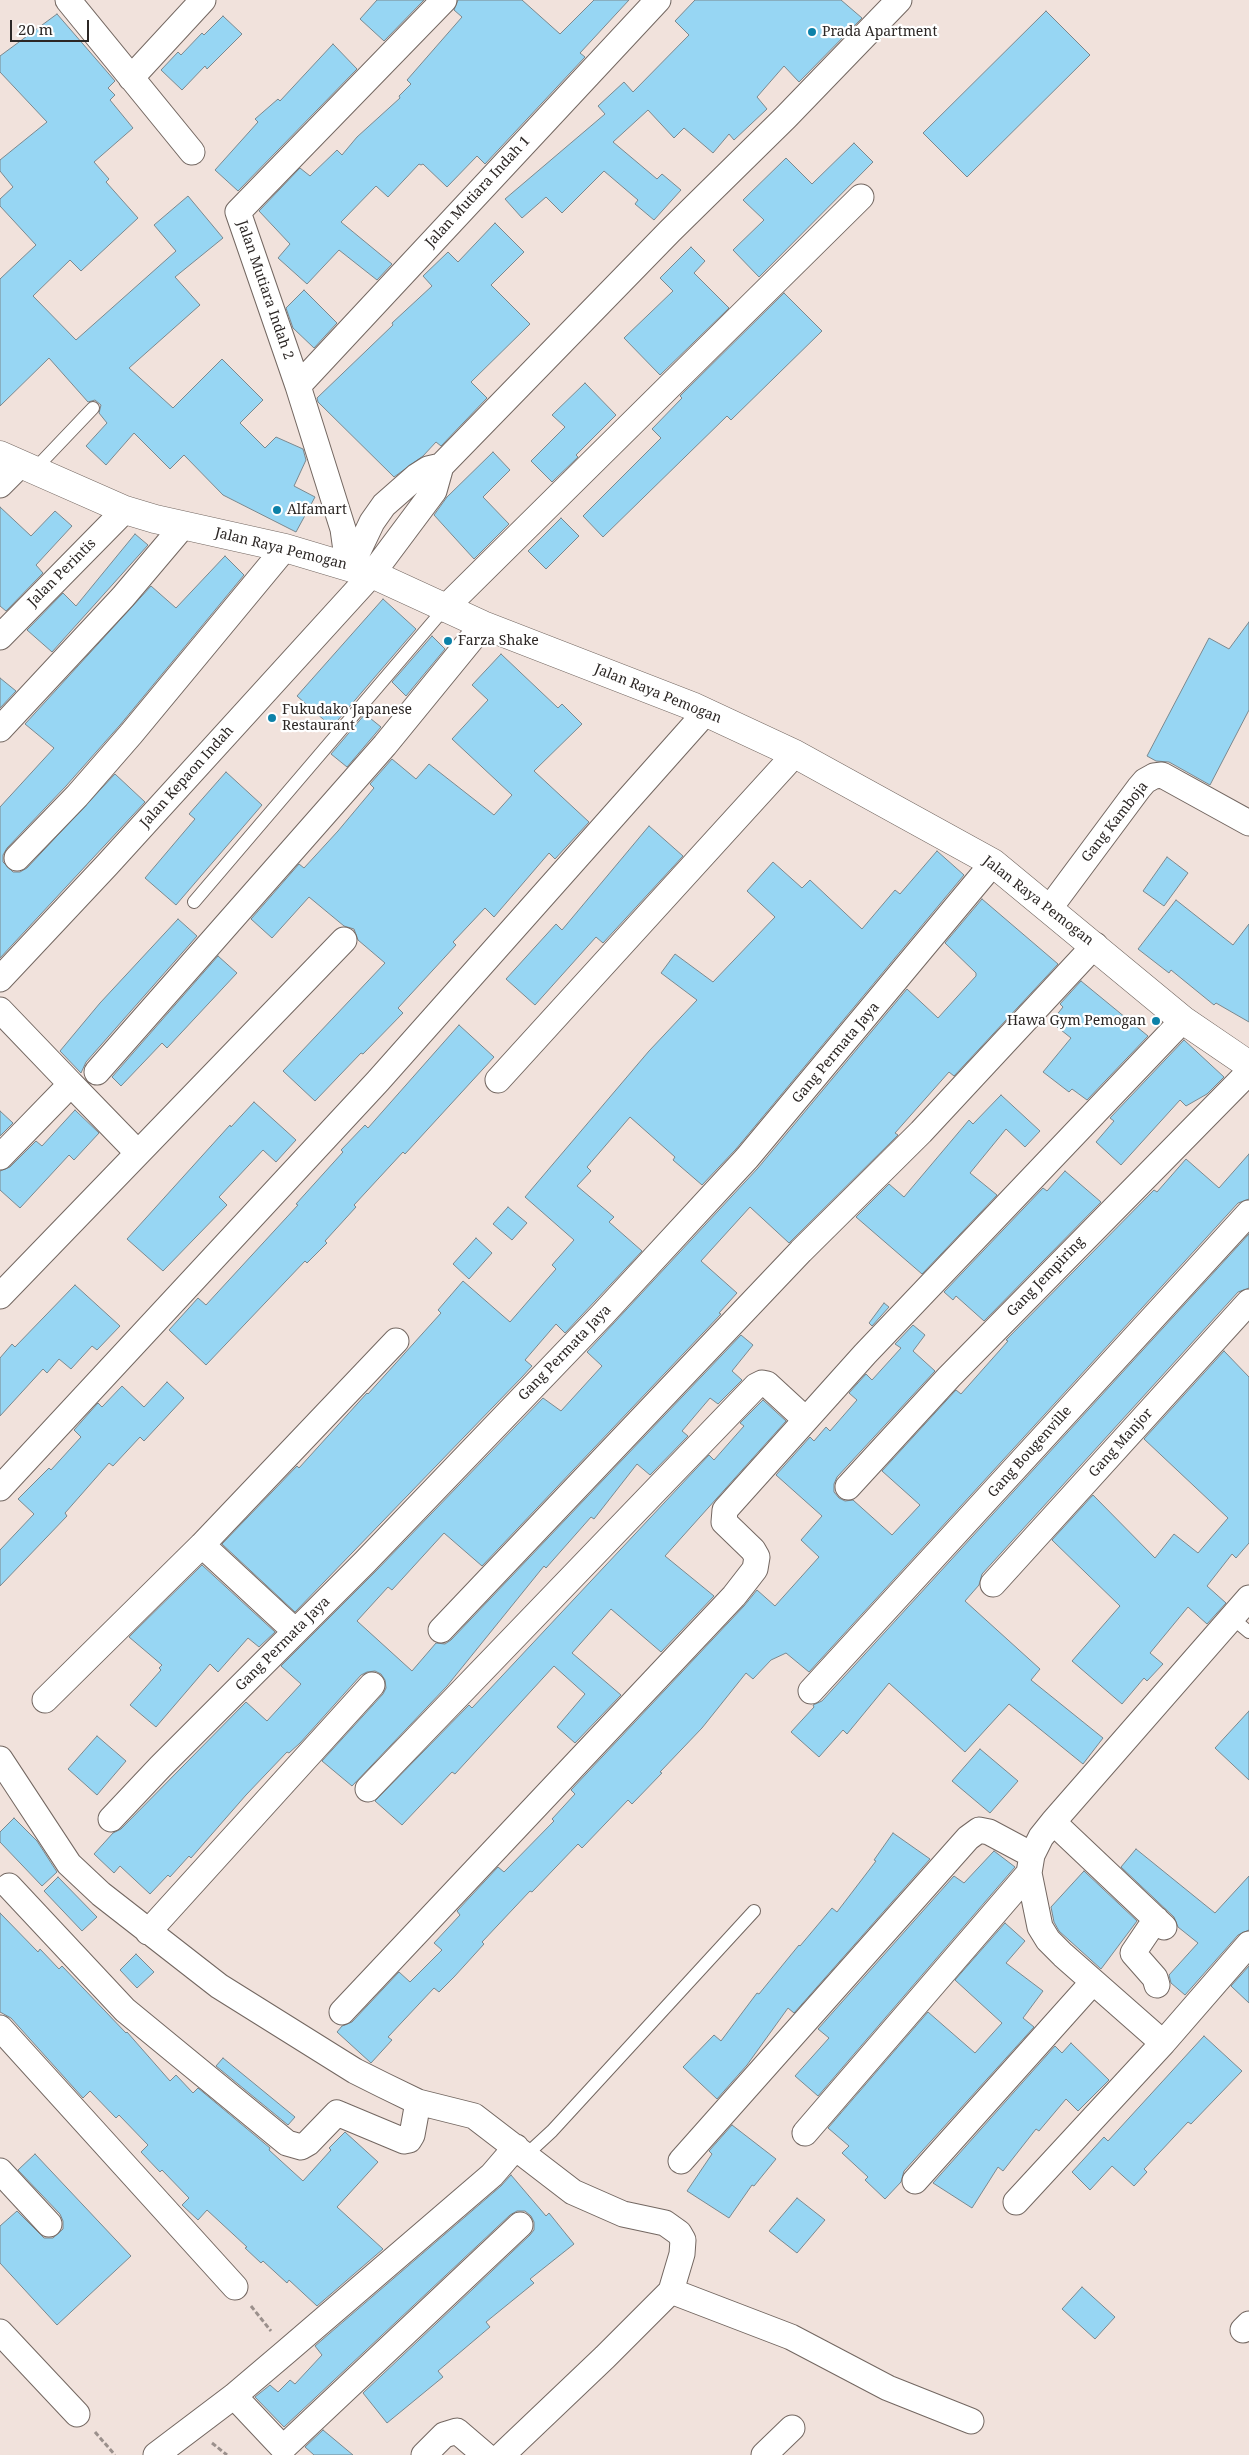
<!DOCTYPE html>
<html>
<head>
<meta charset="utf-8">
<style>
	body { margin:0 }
	#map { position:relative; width:1249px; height:2455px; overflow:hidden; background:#f1e2dc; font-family:"Noto Serif",serif }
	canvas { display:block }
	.scale { position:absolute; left:10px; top:20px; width:79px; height:22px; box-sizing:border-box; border:2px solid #2c2725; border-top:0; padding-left:6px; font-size:15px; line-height:18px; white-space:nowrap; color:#2c2725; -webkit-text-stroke:4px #fff; paint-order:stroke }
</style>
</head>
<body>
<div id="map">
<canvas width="1249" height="2455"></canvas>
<div class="scale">20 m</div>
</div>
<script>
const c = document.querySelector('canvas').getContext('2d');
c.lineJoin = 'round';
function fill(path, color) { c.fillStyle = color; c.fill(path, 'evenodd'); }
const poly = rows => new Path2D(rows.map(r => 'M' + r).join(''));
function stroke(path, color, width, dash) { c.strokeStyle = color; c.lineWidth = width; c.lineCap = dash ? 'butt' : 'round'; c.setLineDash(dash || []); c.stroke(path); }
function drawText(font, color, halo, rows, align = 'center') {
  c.font = font + ' "Noto Serif",serif'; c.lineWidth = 4.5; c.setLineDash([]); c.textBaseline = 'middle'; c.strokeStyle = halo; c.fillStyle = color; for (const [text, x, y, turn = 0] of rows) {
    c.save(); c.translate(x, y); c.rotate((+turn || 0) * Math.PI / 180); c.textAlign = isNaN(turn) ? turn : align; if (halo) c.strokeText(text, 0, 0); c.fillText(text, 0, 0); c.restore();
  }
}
const building = poly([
	[377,0,424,0,384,41,360,19,377,0],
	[458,0,522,0,560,34,594,0,629,0,580,53,585,57,485,164,477,156,447,187,423,164,421,165,419,164,388,197,376,186,341,222,392,264,377,280,339,250,307,284,278,258,290,244,259,211,300,168,310,176,337,150,342,155,357,137,400,98,399,96,411,84,407,80,462,17,454,10,458,0],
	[695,0,841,0,862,18,799,82,784,66,757,97,767,109,734,140,729,134,713,153,684,128,674,138,648,110,613,142,657,179,662,174,681,190,654,220,635,204,638,200,604,171,562,213,546,197,522,218,505,199,605,114,598,106,624,82,633,92,689,35,675,21,695,0],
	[1046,11,1090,55,967,177,923,133,1046,11],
	[57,14,115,81,108,88,115,95,110,100,133,128,94,162,109,179,106,182,138,218,81,271,70,260,33,296,76,340,176,251,154,225,188,196,223,238,175,277,200,305,129,368,173,408,222,359,263,400,240,423,265,448,276,437,303,449,306,460,294,486,315,497,296,532,223,495,184,455,170,469,134,433,106,465,86,446,107,423,99,413,101,405,95,400,88,402,49,358,0,406,0,279,36,245,0,206,0,199,13,187,0,171,0,160,47,122,0,72,0,56,57,14],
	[223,16,242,34,207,69,205,66,182,90,161,70,178,52,181,55,202,33,204,35,223,16],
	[333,44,357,69,238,191,215,170,258,122,255,119,278,99,280,101,333,44],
	[854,143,873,162,759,277,733,250,764,220,743,200,786,158,812,184,854,143],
	[495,223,524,252,491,285,530,324,471,382,487,398,441,446,436,442,423,456,394,477,318,402,317,398,393,325,392,323,432,286,423,276,448,252,458,262,495,223],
	[691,247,705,261,694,273,729,308,660,375,624,338,673,291,660,278,691,247],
	[304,290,337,323,314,348,293,328,286,308,304,290],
	[784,293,822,331,731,420,727,416,603,537,583,516,661,438,652,429,682,398,680,396,784,293],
	[585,383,616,415,576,455,578,457,552,482,531,461,565,427,552,415,585,383],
	[493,452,510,470,483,497,509,524,474,559,434,515,447,497,493,452],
	[0,507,31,536,55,511,72,526,36,565,43,573,6,611,0,606,0,507],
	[561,518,579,536,546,569,528,551,561,518],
	[135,534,148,545,52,652,27,630,63,593,76,606,135,534],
	[225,556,244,575,120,725,66,786,7,848,3,855,3,862,13,872,20,872,27,868,115,774,145,802,0,958,0,807,54,748,25,724,151,586,176,608,225,556],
	[383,599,416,629,332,727,297,696,383,599],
	[1249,622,1249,710,1210,785,1169,762,1156,761,1147,756,1209,638,1229,649,1249,622],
	[432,636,445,649,406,696,392,682,432,636],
	[501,654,558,708,562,704,582,724,534,771,589,822,555,859,549,853,494,917,485,908,453,942,456,945,398,1008,403,1013,363,1054,361,1053,315,1101,283,1071,385,963,358,940,354,929,344,926,309,897,272,938,251,919,299,864,304,868,338,831,374,788,370,784,392,759,416,779,429,764,494,815,512,795,452,739,488,700,472,685,501,654],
	[0,678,16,691,0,708,0,678],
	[365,714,381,727,347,767,331,754,365,714],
	[226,772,262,805,176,905,145,878,195,819,189,814,226,772],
	[649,826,683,856,603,943,596,937,535,1005,506,979,556,924,562,930,649,826],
	[937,851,964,875,736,1149,702,1185,673,1160,675,1157,630,1117,587,1167,591,1171,577,1186,614,1217,609,1222,642,1251,565,1333,556,1324,525,1360,532,1366,522,1377,295,1612,222,1544,297,1466,299,1468,367,1393,368,1394,441,1313,438,1310,463,1281,510,1322,556,1269,552,1265,574,1240,525,1197,649,1051,697,1000,661,973,675,954,713,982,775,917,747,891,773,862,802,888,810,880,862,929,895,890,900,894,937,851],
	[1167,857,1188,873,1164,906,1143,891,1167,857],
	[982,899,1058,964,954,1076,949,1072,895,1133,898,1135,789,1243,750,1207,701,1261,737,1293,719,1313,721,1314,482,1566,444,1533,392,1590,388,1587,357,1621,412,1671,436,1643,445,1644,451,1640,741,1335,753,1345,732,1371,742,1380,718,1404,710,1398,682,1431,688,1436,650,1475,637,1464,594,1519,591,1517,546,1568,544,1566,447,1686,352,1786,322,1761,383,1694,386,1688,385,1680,381,1674,375,1671,367,1672,361,1675,300,1743,289,1753,287,1752,246,1795,191,1858,189,1856,170,1877,168,1875,150,1894,120,1866,114,1873,94,1854,113,1833,121,1829,246,1702,267,1721,301,1684,281,1666,375,1572,543,1398,561,1411,602,1366,587,1352,758,1168,907,989,938,1018,976,976,976,973,945,943,982,899],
	[1176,900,1233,945,1249,924,1249,1022,1216,1003,1214,1005,1171,970,1169,973,1138,949,1176,900],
	[178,919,197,936,86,1062,81,1073,60,1051,100,1003,178,919],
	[218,956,237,973,167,1048,162,1043,121,1086,112,1077,218,956],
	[1081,981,1148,1036,1087,1100,1072,1089,1069,1092,1043,1072,1071,1038,1051,1022,1063,1007,1060,1004,1081,981],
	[459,1025,494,1057,405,1154,403,1152,354,1205,356,1207,325,1241,327,1243,307,1263,305,1261,206,1365,169,1330,198,1298,206,1305,298,1205,296,1204,343,1152,341,1150,365,1125,368,1128,459,1025],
	[1184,1040,1224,1077,1207,1094,1186,1106,1180,1100,1121,1165,1096,1142,1114,1121,1110,1118,1184,1040],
	[1001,1095,1040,1131,1025,1147,1006,1129,970,1173,997,1195,922,1274,856,1217,889,1184,904,1197,969,1120,973,1124,1001,1095],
	[254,1102,296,1140,276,1162,263,1150,219,1197,227,1205,163,1271,127,1239,230,1125,231,1127,254,1102],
	[75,1110,99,1133,74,1160,69,1155,20,1208,0,1190,0,1171,10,1167,36,1141,42,1146,75,1110],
	[0,1111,13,1123,0,1136,0,1111],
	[1249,1154,1249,1199,1238,1203,809,1672,786,1653,771,1660,753,1679,746,1673,702,1728,660,1772,662,1773,632,1804,628,1800,582,1848,578,1844,532,1892,530,1891,482,1942,484,1944,454,1977,439,1992,434,1988,388,2037,392,2040,371,2063,337,2032,342,2026,352,2022,399,1972,410,1982,442,1950,434,1943,460,1915,457,1911,498,1867,504,1872,554,1821,552,1819,575,1794,571,1790,744,1606,757,1590,775,1606,819,1557,801,1540,822,1516,776,1475,810,1437,814,1441,826,1427,830,1431,857,1400,849,1393,866,1374,872,1380,901,1348,895,1344,913,1325,925,1335,913,1351,935,1371,837,1477,834,1484,834,1492,839,1498,845,1501,853,1500,892,1535,920,1505,882,1471,956,1390,961,1394,1008,1341,1006,1340,1154,1190,1157,1192,1186,1159,1219,1188,1249,1154],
	[1065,1171,1101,1202,984,1321,956,1296,953,1300,944,1292,1043,1188,1047,1191,1065,1171],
	[508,1207,527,1223,512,1240,493,1224,508,1207],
	[1249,1234,1249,1288,1238,1292,982,1574,979,1585,965,1601,1040,1669,1031,1680,1103,1738,1083,1764,1009,1704,965,1752,889,1683,847,1734,843,1730,819,1757,791,1732,814,1707,813,1705,822,1701,1249,1234],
	[476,1238,492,1253,469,1279,453,1264,476,1238],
	[75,1285,120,1326,97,1350,92,1346,71,1369,59,1359,47,1373,43,1369,0,1416,0,1358,12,1344,15,1347,75,1285],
	[884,1303,889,1307,872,1326,869,1323,884,1303],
	[1224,1351,1249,1377,1249,1543,1236,1558,1232,1554,1207,1586,1226,1603,1207,1624,1188,1607,1150,1653,1163,1664,1147,1681,1144,1678,1122,1704,1072,1661,1120,1606,1052,1540,1093,1495,1155,1558,1174,1534,1198,1553,1228,1518,1144,1439,1224,1351],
	[167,1382,184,1398,144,1441,140,1437,113,1466,109,1463,65,1513,67,1516,0,1586,0,1550,34,1514,18,1499,49,1468,51,1470,81,1437,74,1430,98,1403,102,1407,122,1386,144,1407,167,1382],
	[763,1400,786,1421,665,1556,714,1596,661,1652,611,1609,572,1653,621,1695,575,1743,557,1727,585,1694,554,1666,455,1774,452,1772,402,1825,375,1801,469,1705,472,1708,709,1455,714,1460,744,1426,740,1423,763,1400],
	[202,1565,275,1632,259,1647,248,1638,218,1672,210,1664,156,1727,130,1705,161,1670,159,1668,162,1665,129,1637,202,1565],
	[1249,1711,1249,1780,1215,1748,1249,1711],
	[97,1736,126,1761,97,1795,68,1769,97,1736],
	[980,1749,1018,1781,990,1813,952,1781,980,1749],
	[14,1818,37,1841,57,1872,42,1886,0,1842,0,1832,14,1818],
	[893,1833,930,1859,794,2013,788,2008,747,2065,717,2099,683,2067,714,2035,721,2041,757,1993,759,1994,799,1945,800,1946,832,1908,837,1912,876,1861,874,1860,893,1833],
	[1136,1849,1215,1913,1249,1876,1249,1930,1238,1935,1185,1995,1171,1983,1169,1975,1198,1943,1178,1927,1174,1917,1121,1867,1136,1849],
	[994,1851,1015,1867,818,2096,795,2076,829,2038,818,2029,954,1876,964,1883,994,1851],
	[1084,1871,1137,1921,1101,1969,1059,1931,1054,1922,1051,1907,1084,1871],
	[58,1877,97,1917,82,1931,44,1891,58,1877],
	[0,1913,38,1952,40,1949,59,1969,62,1966,126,2033,127,2032,170,2081,176,2075,193,2093,198,2088,270,2148,269,2150,303,2181,331,2150,329,2148,345,2132,378,2162,337,2207,383,2249,317,2306,289,2280,287,2283,263,2261,261,2263,245,2248,247,2247,207,2210,198,2220,182,2205,189,2198,162,2170,160,2172,141,2152,148,2145,119,2115,116,2118,90,2091,83,2098,11,2018,0,2012,0,1913],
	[1005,1923,1025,1941,1006,1963,1043,1991,1023,2018,1034,2027,904,2171,901,2182,885,2199,865,2180,868,2177,842,2153,849,2146,828,2128,928,2012,975,2053,1002,2023,955,1980,1005,1923],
	[136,1954,154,1972,137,1988,120,1970,136,1954],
	[1249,1966,1249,2003,1231,1986,1249,1966],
	[1204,2036,1242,2071,1191,2124,1188,2122,1144,2169,1147,2172,1134,2186,1112,2166,1090,2190,1072,2172,1104,2137,1108,2141,1204,2036],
	[1071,2043,1109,2080,1078,2111,1066,2099,1039,2131,1036,2129,1003,2171,998,2167,972,2208,933,2183,1055,2046,1062,2053,1071,2043],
	[223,2058,295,2117,288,2125,216,2066,223,2058],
	[732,2125,776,2159,754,2186,752,2185,729,2218,687,2191,712,2154,709,2151,732,2125],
	[35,2154,131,2256,57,2325,0,2263,0,2226,17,2211,44,2238,53,2238,63,2229,63,2221,60,2214,18,2170,35,2154],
	[511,2175,546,2216,549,2213,574,2244,530,2279,534,2283,486,2322,490,2327,438,2371,443,2377,387,2423,363,2393,530,2235,534,2230,534,2222,531,2216,525,2211,517,2211,510,2215,284,2427,255,2397,270,2385,278,2392,290,2380,295,2384,322,2355,315,2346,501,2186,511,2175],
	[797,2198,825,2220,797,2253,769,2231,797,2198],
	[1082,2287,1115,2317,1095,2339,1062,2309,1082,2287],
	[323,2430,353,2455,314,2455,305,2447,323,2430]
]);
fill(building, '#97d6f3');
stroke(building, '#7b888e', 1);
const service = poly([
	[33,471,93,408],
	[194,902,444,609],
	[1232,1618,1249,1632],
	[526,2155,552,2131,754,1911]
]);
const minor = poly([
	[68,0,192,152],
	[131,78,203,0],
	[298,386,658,0],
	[0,485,20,465],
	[348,565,343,529,298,386,238,212,444,0],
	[351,566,372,522,384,505,417,476,428,469,441,466,670,231,786,117,899,0],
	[444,609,861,197],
	[0,637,125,510],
	[0,729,123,597,183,526],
	[17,858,77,796,131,734,285,548],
	[1049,909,1139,788,1145,781,1154,776,1162,775,1249,823],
	[0,979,107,865,372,574,434,491,441,466],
	[0,1010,71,1084,0,1157],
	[97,1072,385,745,483,625],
	[498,1080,795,754],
	[71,1084,138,1153],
	[0,1296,344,940],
	[848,1487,949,1377,1249,1072],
	[0,1488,378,1081,706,712],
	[202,1545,295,1631],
	[993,1584,1249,1302],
	[441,1630,801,1251,921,1132,1095,945],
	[811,1691,1249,1213],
	[45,1700,202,1545,396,1341],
	[0,1759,69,1864,101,1894,219,1986,355,2071,383,2085,418,2102,474,2116,573,2192,623,2214,665,2223,679,2233,683,2240,682,2254,671,2291,605,2357,502,2455],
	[368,1789,756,1386,762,1383,767,1384,805,1419],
	[111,1819,161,1766,365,1562,603,1314,747,1158,993,863],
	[1053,1822,1164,1927],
	[9,1886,125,2010,287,2143,301,2147,308,2143,337,2113,404,2141,409,2140,412,2135,418,2102],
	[1156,1919,1133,1953,1155,1978,1157,1985],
	[148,1932,372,1685],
	[342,2012,734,1596,755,1569,757,1557,753,1550,724,1522,725,1510,865,1354,1183,1020],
	[0,2028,235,2287],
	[1163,2043,1063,1955,1048,1940,1040,1927,1029,1873,1032,1855,1041,1837,1053,1822,1249,1598],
	[805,2133,1029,1873],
	[681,2161,968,1838,979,1830,989,1832,1032,1855],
	[0,2171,49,2224],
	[915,2181,1093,1982],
	[1016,2202,1163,2043,1249,1944],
	[671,2291,791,2337,888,2388,971,2421],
	[1243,2330,1249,2324],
	[0,2332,77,2414],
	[234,2396,283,2448,520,2225],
	[156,2455,234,2396,287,2351,492,2175,516,2147],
	[424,2455,444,2435,457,2431,485,2455],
	[764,2455,792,2428]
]);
const tertiary = poly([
	[0,455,125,510,155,519,285,548,372,574,483,625,692,706,795,754,993,863,1183,1020,1249,1065]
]);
stroke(service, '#736761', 14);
stroke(minor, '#736761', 27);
stroke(tertiary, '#736761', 29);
stroke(poly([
	[251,2306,271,2331],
	[95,2432,115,2455],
	[212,2443,227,2455]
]), '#9b908c', 3, [5, 2.5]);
stroke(service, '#fff', 12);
stroke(minor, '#fff', 25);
stroke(tertiary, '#fff', 28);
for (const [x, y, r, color] of [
	[812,32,5,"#0c81a8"],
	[277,510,5,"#0c81a8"],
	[448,641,5,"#0c81a8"],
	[272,718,5,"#0c81a8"],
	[1156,1021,5,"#0c81a8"]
]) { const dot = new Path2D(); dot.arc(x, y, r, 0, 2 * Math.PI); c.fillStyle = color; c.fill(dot); stroke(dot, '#fff', 2); }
drawText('14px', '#2c2725', '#fff', [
	["Prada Apartment",822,32],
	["Alfamart",287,510],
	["Farza Shake",458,641],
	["Fukudako Japanese",282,710],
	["Restaurant",282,726],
	["Hawa Gym Pemogan",1146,1021,"right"]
], 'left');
drawText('14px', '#2c2725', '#fff', [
	["Jalan Mutiara Indah 1",478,192,-47],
	["Jalan Mutiara Indah 2",265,290,71],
	["Jalan Raya Pemogan",281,549,14],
	["Jalan Perintis",62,573,-45],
	["Jalan Raya Pemogan",658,694,22],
	["Jalan Kepaon Indah",187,777,-48],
	["Gang Kamboja",1115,822,-52],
	["Jalan Raya Pemogan",1038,901,38],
	["Gang Permata Jaya",836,1053,-50],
	["Gang Jempiring",1046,1277,-46],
	["Gang Permata Jaya",565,1353,-46],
	["Gang Manjor",1121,1443,-48],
	["Gang Bougenville",1030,1452,-48],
	["Gang Permata Jaya",283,1644,-45]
]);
</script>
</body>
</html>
